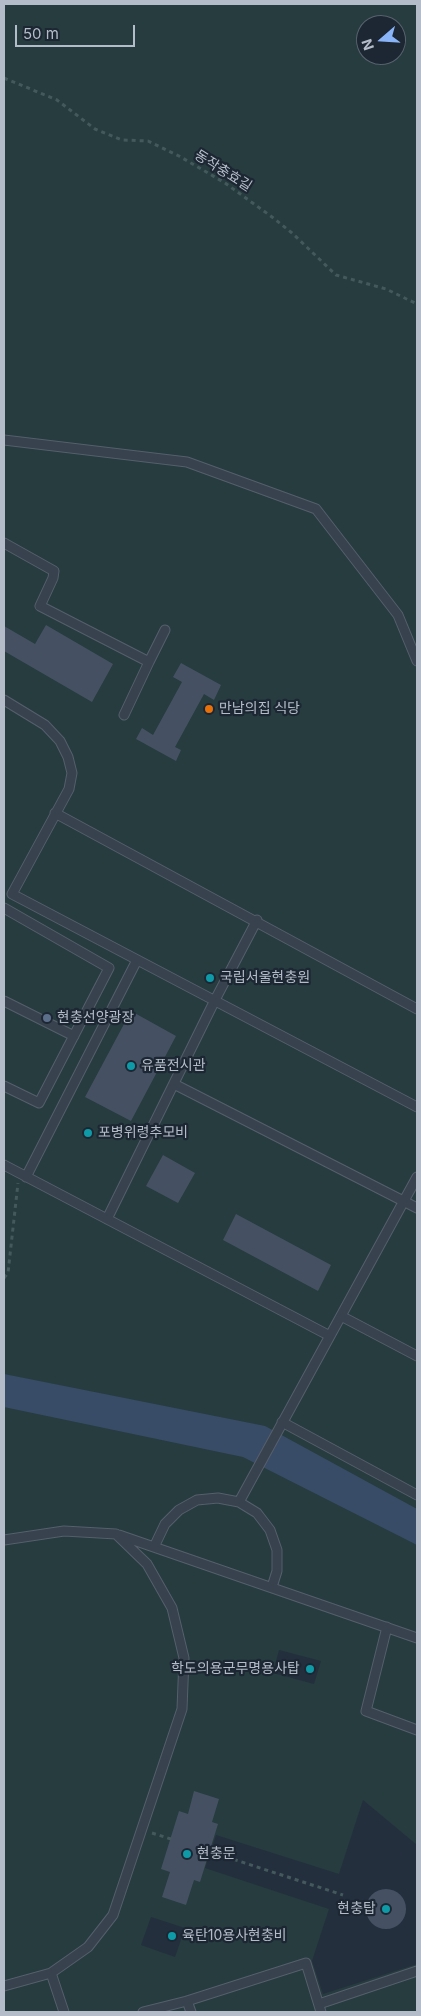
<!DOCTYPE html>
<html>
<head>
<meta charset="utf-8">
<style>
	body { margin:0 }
	#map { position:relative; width:421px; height:2016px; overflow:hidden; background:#242f3e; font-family:Inter,sans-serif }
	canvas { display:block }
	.frame { position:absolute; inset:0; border:5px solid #b4bcc9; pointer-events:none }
	.north { position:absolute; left:356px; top:15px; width:50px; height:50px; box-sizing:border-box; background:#1d2633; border:1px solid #59626f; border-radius:50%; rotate:251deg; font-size:14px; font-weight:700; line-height:20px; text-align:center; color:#b4bcc9 }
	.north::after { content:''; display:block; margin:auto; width:18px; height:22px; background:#8ab4f8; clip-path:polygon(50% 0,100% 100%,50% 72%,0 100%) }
	.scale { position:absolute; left:15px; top:25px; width:120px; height:22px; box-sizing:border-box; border:2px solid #b4bcc9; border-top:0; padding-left:6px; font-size:15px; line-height:18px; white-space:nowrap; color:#b4bcc9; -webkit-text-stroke:4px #1d2633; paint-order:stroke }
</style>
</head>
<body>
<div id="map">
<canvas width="421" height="2016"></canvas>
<div class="frame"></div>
<div class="north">N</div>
<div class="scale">50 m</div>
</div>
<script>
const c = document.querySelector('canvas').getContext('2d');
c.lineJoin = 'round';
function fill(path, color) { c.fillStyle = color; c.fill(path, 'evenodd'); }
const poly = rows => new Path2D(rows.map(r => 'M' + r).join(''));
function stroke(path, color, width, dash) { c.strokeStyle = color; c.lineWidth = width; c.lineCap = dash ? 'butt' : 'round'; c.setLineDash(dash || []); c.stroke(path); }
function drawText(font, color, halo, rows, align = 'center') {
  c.font = font + ' Inter,"Noto Sans KR",sans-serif'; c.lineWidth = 4.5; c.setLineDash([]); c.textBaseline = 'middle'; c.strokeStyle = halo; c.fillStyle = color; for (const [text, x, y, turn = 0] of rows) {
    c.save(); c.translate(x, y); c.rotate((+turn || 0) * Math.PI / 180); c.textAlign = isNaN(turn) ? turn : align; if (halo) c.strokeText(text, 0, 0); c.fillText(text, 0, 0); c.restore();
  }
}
fill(poly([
	[4,4,417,4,417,1845,363,1800,339,1874,216,1835,205,1868,329,1909,312,1961,323,1994,417,1964,417,2012,4,2012],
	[366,25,396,25,396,55,366,55],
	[279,1650,321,1661,314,1684,273,1673],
	[151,1917,185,1928,175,1957,141,1945]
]), '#263c3f');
fill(poly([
	[4,1374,265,1426,417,1509,417,1545,243,1457,4,1407]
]), '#394c67');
fill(poly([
	[46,625,113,664,92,702,4,651,4,626,35,644],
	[181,663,221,685,214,700,204,694,175,747,181,750,176,761,136,739,142,728,153,735,182,682,173,677],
	[131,1011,176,1036,131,1121,85,1097],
	[163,1155,195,1173,178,1203,146,1186],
	[236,1214,331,1265,318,1291,223,1240],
	[194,1791,219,1799,212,1822,218,1824,200,1882,194,1880,186,1905,162,1897,170,1872,161,1869,179,1811,188,1814],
	'366 1909a20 20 0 1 1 40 0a20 20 0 1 1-40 0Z'
]), '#455162');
const lane = poly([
	[4,440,187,462,316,509,398,615,417,661],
	[4,543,54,571,53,578,40,606,149,662,124,715],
	[149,662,165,630],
	[4,700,45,725,60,741,68,757,72,773,69,789,12,894,417,1107],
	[55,813,417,1009],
	[4,1001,74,1036],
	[174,1084,417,1208],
	[4,1086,39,1103,109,968,4,908],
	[4,1165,330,1336],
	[26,1177,137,960],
	[107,1219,215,1000,257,920],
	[341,1316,417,1356],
	[282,1422,417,1495],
	[239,1502,417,1177],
	[119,1535,417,1638],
	[4,1540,64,1531,116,1534,147,1564,172,1608,184,1658,182,1709,113,1915,88,1947,51,1973,4,1986],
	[154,1547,165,1524,179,1510,197,1500,218,1498,239,1502,257,1513,270,1530,277,1550,277,1571,272,1587],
	[387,1627,366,1711,417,1730],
	[51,1973,64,2012],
	[187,2001,191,2012],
	[319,2004,417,1971],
	[143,2012,187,2001,306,1963,321,2012]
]);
stroke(lane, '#565f6c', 11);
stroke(poly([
	[4,78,57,100,95,129,122,140,148,141,179,156,225,183,272,217,292,233,336,275,386,289,417,304],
	[4,1278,8,1273,18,1183],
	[152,1833,171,1839],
	[211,1852,343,1895]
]), '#44595c', 3, [4, 4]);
stroke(lane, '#38414e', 9);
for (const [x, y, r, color] of [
	[209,709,5,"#e8710a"],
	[210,978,5,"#0f9aa8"],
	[47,1018,5,"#5c6f8a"],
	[131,1066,5,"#0f9aa8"],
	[88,1133,5,"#0f9aa8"],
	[310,1669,5,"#0f9aa8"],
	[187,1854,5,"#0f9aa8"],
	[386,1909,5,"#0f9aa8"],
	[172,1936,5,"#0f9aa8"]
]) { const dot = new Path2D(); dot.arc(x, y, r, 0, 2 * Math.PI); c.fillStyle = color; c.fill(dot); stroke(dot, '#1d2633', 2); }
drawText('14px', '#b4bcc9', '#1d2633', [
	["동작충효길",223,171,32]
]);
drawText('14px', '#b4bcc9', '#1d2633', [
	["만남의집 식당",219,709],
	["국립서울현충원",220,978],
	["현충선양광장",57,1018],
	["유품전시관",141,1066],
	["포병위령추모비",98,1133],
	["학도의용군무명용사탑",300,1669,"right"],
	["현충문",197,1854],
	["현충탑",376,1909,"right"],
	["육탄10용사현충비",182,1936]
], 'left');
</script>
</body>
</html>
